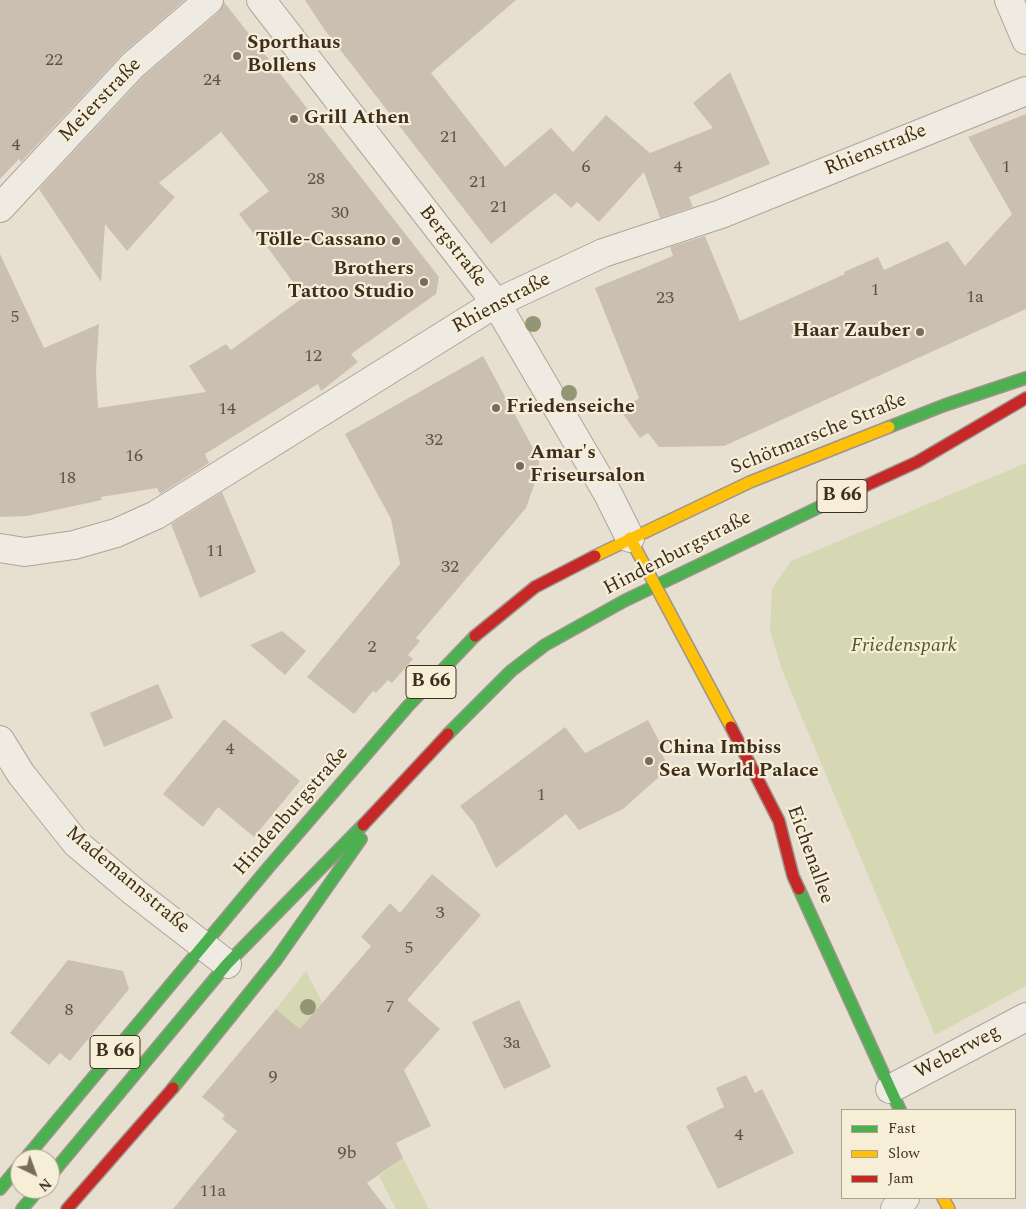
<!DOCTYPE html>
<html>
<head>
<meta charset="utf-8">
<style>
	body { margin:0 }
	#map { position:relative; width:1026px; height:1209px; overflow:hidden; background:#e7e0d1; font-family:Spectral,serif }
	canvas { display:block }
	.legend { position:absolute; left:841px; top:1109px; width:175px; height:90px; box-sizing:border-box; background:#f7eed8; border:1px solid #ada18e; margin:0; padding:6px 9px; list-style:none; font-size:15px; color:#3d2e20 }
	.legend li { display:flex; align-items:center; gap:10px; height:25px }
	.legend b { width:25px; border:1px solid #ada18e }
	.north { position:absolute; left:10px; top:1149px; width:50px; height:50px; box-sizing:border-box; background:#f7eed8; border:1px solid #ada18e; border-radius:50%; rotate:138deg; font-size:14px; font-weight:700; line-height:20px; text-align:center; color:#3d2e20 }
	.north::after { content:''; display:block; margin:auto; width:18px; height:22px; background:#786c5e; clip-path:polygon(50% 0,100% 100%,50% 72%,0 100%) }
</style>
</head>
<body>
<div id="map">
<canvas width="1026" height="1209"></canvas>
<ul class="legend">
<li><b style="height:6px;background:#4caf50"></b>Fast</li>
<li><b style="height:6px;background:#ffc107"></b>Slow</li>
<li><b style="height:6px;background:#c62828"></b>Jam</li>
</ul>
<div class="north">N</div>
</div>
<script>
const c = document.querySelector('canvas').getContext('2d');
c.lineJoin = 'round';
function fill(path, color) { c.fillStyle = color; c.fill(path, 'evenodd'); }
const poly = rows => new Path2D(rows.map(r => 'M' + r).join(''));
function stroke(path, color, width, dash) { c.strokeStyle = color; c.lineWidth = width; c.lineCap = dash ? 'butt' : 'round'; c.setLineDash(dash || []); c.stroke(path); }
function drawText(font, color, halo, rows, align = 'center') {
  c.font = font + ' Spectral,serif'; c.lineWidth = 4.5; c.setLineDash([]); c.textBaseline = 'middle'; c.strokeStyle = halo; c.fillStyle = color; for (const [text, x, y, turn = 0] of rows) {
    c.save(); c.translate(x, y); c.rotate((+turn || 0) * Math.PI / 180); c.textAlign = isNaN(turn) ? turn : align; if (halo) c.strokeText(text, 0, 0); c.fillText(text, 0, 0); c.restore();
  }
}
fill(poly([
	[1026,463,1026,986,935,1035,782,670,770,631,772,589,791,561],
	[306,971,335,1028,320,1046,276,1009],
	[403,1158,429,1209,396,1209,379,1176]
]), '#d6d7b3');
fill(poly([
	[0,0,185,0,122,54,21,162,19,159,0,179],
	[305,0,516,0,431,73,505,167,551,128,573,152,606,115,650,153,713,128,693,103,730,72,770,164,689,197,693,207,660,218,644,172,599,222,577,202,571,208,555,193,491,244,324,29],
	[224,2,439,277,436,294,351,354,358,362,321,391,318,384,205,454,209,463,160,494,157,488,101,497,102,500,27,516,0,517,0,254,44,348,99,324,96,372,98,408,206,392,189,366,226,344,231,350,304,297,265,244,263,246,239,214,269,191,221,132,159,183,175,197,127,251,105,224,101,282,39,189,144,76,219,12],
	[1026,114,1026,309,724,446,659,447,648,433,640,438,621,411,639,398,595,288,673,256,670,247,705,236,740,321,845,274,844,272,878,257,884,270,948,241,965,266,1012,214,968,137],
	[483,356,539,459,538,474,526,508,416,638,420,641,408,655,413,659,392,683,388,680,376,693,373,691,354,714,307,677,400,564,391,519,345,434],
	[222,492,256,572,200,598,171,524],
	[282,631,306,651,285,675,250,645],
	[158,684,173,718,104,747,90,713],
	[224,719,300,781,254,837,218,807,203,827,163,794],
	[648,720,662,747,659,748,669,768,623,809,579,830,566,814,496,868,474,823,460,806,565,727,585,753],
	[432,874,481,915,407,1000,440,1029,404,1070,431,1126,396,1143,403,1158,367,1183,387,1209,173,1209,237,1131,222,1119,225,1115,202,1097,276,1009,300,1029,371,946,361,937,390,903,400,913],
	[68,960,123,971,129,989,70,1061,60,1053,49,1065,10,1033],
	[519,1000,551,1067,504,1089,472,1022],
	[746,1075,755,1093,762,1089,794,1153,718,1189,686,1126,724,1107,716,1088]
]), '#cbbfb2');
const street = poly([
	[261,0,496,303,608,494,630,538],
	[1009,0,1026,40],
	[0,208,133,65,209,0],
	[0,548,25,552,74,545,116,533,156,515,496,303,603,253,721,214,1026,91],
	[0,740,21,774,76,843,134,892,227,964],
	[890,1089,1026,1017],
	[895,1209,905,1198]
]);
const fast = poly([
	[889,427,945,405,1026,378],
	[448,734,511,671,545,645,624,601,832,501],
	[799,889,900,1110],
	[173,1088,276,960,361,839],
	[25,1159,268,868,408,706,475,636],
	[50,1176,227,964,363,825],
	[0,1189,20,1165],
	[22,1209,39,1189]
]);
const slow = poly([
	[630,538,731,727],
	[595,556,750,482,889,427],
	[943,1198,949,1209]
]);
const jam = poly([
	[832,501,917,462,1026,398],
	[475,636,535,587,595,556],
	[731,727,779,821,793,876,799,889],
	[363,825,448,734],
	[67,1209,173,1088]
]);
stroke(street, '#ada599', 30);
stroke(fast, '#9c958a', 14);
stroke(slow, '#9c958a', 14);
stroke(jam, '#9c958a', 14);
stroke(street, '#efebe3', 28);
stroke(fast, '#4caf50', 11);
stroke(slow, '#ffc107', 11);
stroke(jam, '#c62828', 11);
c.fillStyle = '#929673';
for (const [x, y] of [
	[533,324],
	[569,393],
	[308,1007]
]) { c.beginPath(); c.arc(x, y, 8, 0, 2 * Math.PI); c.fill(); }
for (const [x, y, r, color] of [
	[237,56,5,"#786c5e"],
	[294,119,5,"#786c5e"],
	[396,241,5,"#786c5e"],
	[424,282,5,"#786c5e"],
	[920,332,5,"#786c5e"],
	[496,408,5,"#786c5e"],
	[520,466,5,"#786c5e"],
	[649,761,5,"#786c5e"]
]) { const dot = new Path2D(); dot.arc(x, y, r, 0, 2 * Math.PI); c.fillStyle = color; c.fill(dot); stroke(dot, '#f7eed8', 2); }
drawText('18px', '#605244', null, [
	["22",54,61],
	["24",212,81],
	["21",449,138],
	["4",16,146],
	["6",586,168],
	["4",678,168],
	["1",1006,168],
	["28",316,180],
	["21",478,183],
	["21",499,208],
	["30",340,214],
	["1",875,291],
	["1a",975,298],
	["23",665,299],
	["5",15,318],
	["12",313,357],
	["14",227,410],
	["32",434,441],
	["16",134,457],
	["18",67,479],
	["11",215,552],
	["32",450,568],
	["2",372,648],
	["4",230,750],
	["1",541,796],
	["3",440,914],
	["5",409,949],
	["7",390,1008],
	["8",69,1011],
	["3a",512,1044],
	["9",273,1078],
	["4",739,1136],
	["9b",347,1154],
	["11a",213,1192]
]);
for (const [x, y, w] of [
	[842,496,50],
	[431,682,50],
	[115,1052,50]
]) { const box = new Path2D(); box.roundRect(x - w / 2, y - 16.5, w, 33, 4); c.fillStyle = '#f7eed8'; c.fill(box); stroke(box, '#3d2e20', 1); }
drawText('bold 19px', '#3d2e20', null, [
	["B 66",842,496],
	["B 66",431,682],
	["B 66",115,1052]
]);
drawText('bold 20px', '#3d2e20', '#f7eed8', [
	["Sporthaus",247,44],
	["Bollens",247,67],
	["Grill Athen",304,119],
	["Tölle-Cassano",386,241,"right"],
	["Brothers",414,270,"right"],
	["Tattoo Studio",414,293,"right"],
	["Haar Zauber",910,332,"right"],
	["Friedenseiche",506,408],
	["Amar's",530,454],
	["Friseursalon",530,477],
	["China Imbiss",659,749],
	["Sea World Palace",659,772]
], 'left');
drawText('20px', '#3d2e20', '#f7eed8', [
	["Meierstraße",101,101,-46],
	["Rhienstraße",876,151,-22],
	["Bergstraße",452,247,52],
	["Rhienstraße",502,304,-28],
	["Schötmarsche Straße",819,435,-22],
	["Hindenburgstraße",678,554,-27],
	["Hindenburgstraße",292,812,-49],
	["Eichenallee",809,855,70],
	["Mademannstraße",127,881,40],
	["Weberweg",958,1053,-28]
]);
drawText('italic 20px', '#4d5a26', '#f7eed8', [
	["Friedenspark",904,647]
]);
</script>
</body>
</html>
